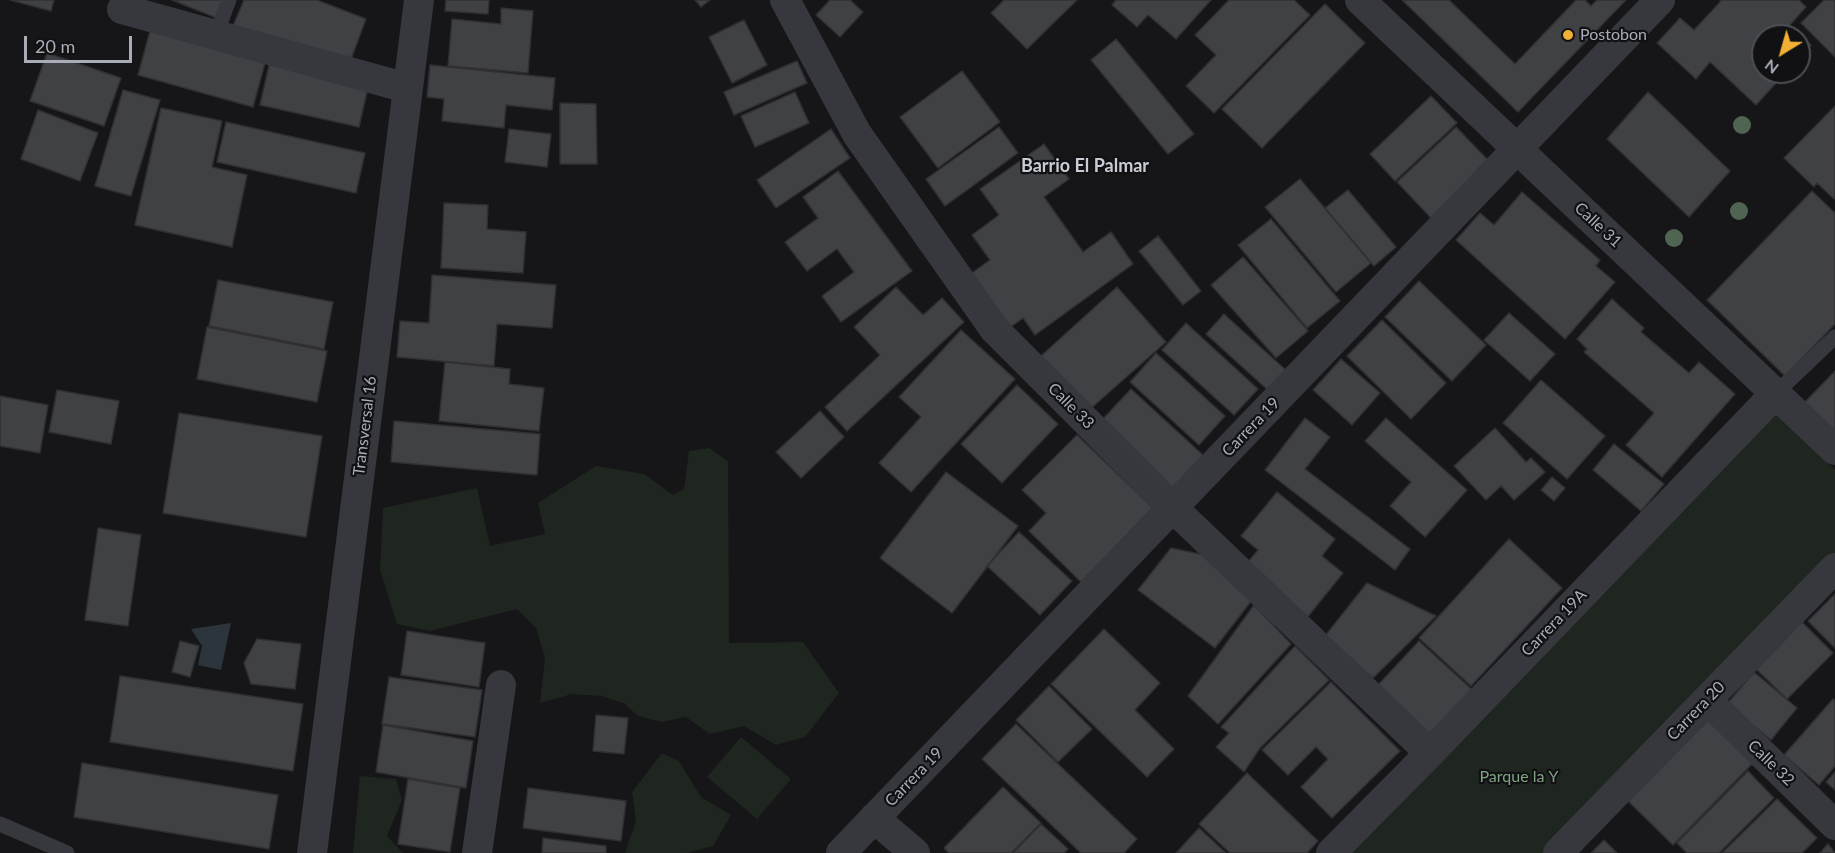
<!DOCTYPE html>
<html>
<head>
<meta charset="utf-8">
<style>
	body { margin:0 }
	#map { position:relative; width:1835px; height:853px; overflow:hidden; background:#161618; font-family:Lato,sans-serif }
	canvas { display:block }
	.north { position:absolute; left:1751px; top:24px; width:60px; height:60px; box-sizing:border-box; background:#111113; border:2px solid #4d4f55; border-radius:50%; rotate:217deg; font-size:16px; font-weight:700; line-height:24px; text-align:center; color:#a8adb8 }
	.north::after { content:''; display:block; margin:auto; width:21px; height:27px; background:#f2b134; clip-path:polygon(50% 0,100% 100%,50% 72%,0 100%) }
	.scale { position:absolute; left:24px; top:36px; width:108px; height:27px; box-sizing:border-box; border:3px solid #a8adb8; border-top:0; padding-left:8px; font-size:18px; line-height:21px; white-space:nowrap; color:#a8adb8; -webkit-text-stroke:4px #111113; paint-order:stroke }
</style>
</head>
<body>
<div id="map">
<canvas width="1835" height="853"></canvas>
<div class="north">N</div>
<div class="scale">20 m</div>
</div>
<script>
const c = document.querySelector('canvas').getContext('2d');
c.lineJoin = 'round';
function fill(path, color) { c.fillStyle = color; c.fill(path, 'evenodd'); }
const poly = rows => new Path2D(rows.map(r => 'M' + r).join(''));
function stroke(path, color, width, dash) { c.strokeStyle = color; c.lineWidth = width; c.lineCap = dash ? 'butt' : 'round'; c.setLineDash(dash || []); c.stroke(path); }
function drawText(font, color, halo, rows, align = 'center') {
  c.font = font + ' Lato,sans-serif'; c.lineWidth = 4.5; c.setLineDash([]); c.textBaseline = 'middle'; c.strokeStyle = halo; c.fillStyle = color; for (const [text, x, y, turn = 0] of rows) {
    c.save(); c.translate(x, y); c.rotate((+turn || 0) * Math.PI / 180); c.textAlign = isNaN(turn) ? turn : align; if (halo) c.strokeText(text, 0, 0); c.fillText(text, 0, 0); c.restore();
  }
}
fill(poly([
	[1772,410,1835,470,1835,560,1550,853,1340,853],
	[709,448,728,461,729,643,803,642,839,693,805,737,776,745,744,726,710,734,686,717,662,722,638,716,625,704,602,696,572,694,540,703,545,658,536,628,517,609,430,631,397,624,380,570,383,508,477,488,490,546,545,534,538,503,596,466,644,474,673,495,684,489,689,451],
	[741,737,791,779,757,819,707,777],
	[662,753,679,761,701,797,731,815,713,846,687,853,625,853,636,821,632,792],
	[360,776,396,779,402,800,387,836,403,853,353,853]
]), '#1e261f');
fill(poly([
	[231,623,221,670,198,665,202,646,191,629]
]), '#2c353c');
const building = poly([
	[10,0,54,0,51,11,10,0],
	[172,0,224,0,217,18,172,0],
	[244,0,317,0,366,19,347,70,233,26,244,0],
	[446,0,489,0,488,14,445,11,446,0],
	[695,0,710,0,701,7,695,0],
	[830,0,850,0,863,12,840,37,816,15,830,0],
	[1004,0,1077,0,1027,49,991,13,1004,0],
	[1116,0,1211,0,1176,39,1148,15,1137,27,1112,5,1116,0],
	[1229,0,1294,0,1310,15,1214,113,1186,86,1216,55,1195,35,1229,0],
	[1402,0,1449,0,1515,64,1576,0,1585,0,1591,6,1597,0,1626,0,1518,112,1402,0],
	[1720,0,1799,0,1806,7,1789,26,1811,45,1799,58,1799,36,1763,36,1763,72,1786,72,1756,105,1710,62,1696,79,1657,43,1680,18,1694,30,1721,1,1720,0],
	[1824,0,1835,0,1835,57,1801,23,1824,0],
	[1325,4,1365,43,1262,148,1222,109,1325,4],
	[501,8,533,11,528,73,448,66,452,19,501,24,501,8],
	[744,20,767,65,732,83,709,37,744,20],
	[150,31,265,63,253,107,138,75,150,31],
	[1116,39,1194,134,1168,154,1091,60,1116,39],
	[47,53,121,78,104,126,30,101,47,53],
	[270,61,369,83,359,127,260,105,270,61],
	[797,61,807,83,734,115,724,92,797,61],
	[430,65,555,78,552,110,506,105,504,128,442,121,444,99,427,97,430,65],
	[962,71,1000,122,938,168,900,117,962,71],
	[123,90,160,100,131,196,95,186,123,90],
	[795,92,809,123,755,147,741,116,795,92],
	[1648,92,1730,171,1689,217,1607,139,1648,92],
	[1431,96,1457,123,1395,181,1370,154,1431,96],
	[560,103,596,104,597,164,560,164,560,103],
	[1835,106,1835,198,1834,199,1817,183,1814,187,1784,158,1835,106],
	[161,108,222,121,212,167,247,175,232,247,135,225,161,108],
	[38,110,98,133,80,181,21,159,38,110],
	[226,122,365,153,356,193,217,162,226,122],
	[999,127,1018,153,945,206,926,179,999,127],
	[1456,127,1490,162,1431,218,1397,182,1456,127],
	[509,129,551,134,547,167,505,162,509,129],
	[831,129,850,158,776,208,757,180,831,129],
	[1044,144,1069,179,1044,197,1083,252,1111,232,1133,264,1035,335,1023,318,1008,329,969,275,990,260,972,235,999,215,980,189,1044,144],
	[838,171,912,271,841,322,822,296,854,272,837,249,807,271,785,242,818,218,803,197,838,171],
	[1300,179,1371,263,1336,292,1265,207,1300,179],
	[1348,190,1396,247,1374,266,1325,208,1348,190],
	[1812,191,1835,213,1835,324,1785,376,1707,300,1812,191],
	[1522,192,1600,260,1596,266,1615,282,1565,339,1456,240,1480,213,1494,225,1522,192],
	[444,203,488,205,487,229,526,232,523,273,441,268,444,203],
	[1271,219,1340,301,1307,328,1238,245,1271,219],
	[1158,236,1201,291,1183,305,1139,251,1158,236],
	[1243,257,1308,331,1276,358,1211,285,1243,257],
	[432,275,556,285,552,328,497,324,494,366,397,357,400,321,429,323,432,275],
	[218,280,333,302,324,349,209,326,218,280],
	[1419,281,1486,345,1452,381,1385,317,1419,281],
	[896,287,923,315,942,298,964,322,847,431,825,407,880,355,854,327,896,287],
	[1117,287,1166,342,1089,410,1041,356,1117,287],
	[1612,299,1644,328,1641,332,1689,373,1699,362,1735,394,1662,477,1626,445,1654,413,1584,352,1587,349,1577,339,1612,299],
	[1509,313,1555,354,1530,381,1484,340,1509,313],
	[1224,314,1288,372,1270,392,1206,334,1224,314],
	[1382,320,1446,383,1411,419,1347,356,1382,320],
	[1186,323,1258,389,1234,415,1162,350,1186,323],
	[207,327,327,351,317,402,197,379,207,327],
	[961,330,1015,379,911,492,879,463,921,417,899,397,961,330],
	[1156,353,1225,416,1199,445,1130,382,1156,353],
	[1341,359,1380,393,1352,425,1313,390,1341,359],
	[445,362,510,369,509,384,544,388,539,431,439,421,445,362],
	[1835,371,1835,436,1803,404,1835,371],
	[1541,380,1605,436,1567,479,1503,423,1541,380],
	[1017,385,1058,424,1002,483,961,444,1017,385],
	[1131,389,1203,455,1173,489,1100,422,1131,389],
	[57,390,119,401,111,444,49,432,57,390],
	[0,396,48,405,40,453,0,446,0,396],
	[820,411,844,437,801,478,776,452,820,411],
	[179,413,322,436,306,537,163,513,179,413],
	[1305,418,1330,437,1305,469,1410,549,1395,570,1265,470,1305,418],
	[1386,418,1467,490,1425,537,1390,506,1411,482,1365,441,1386,418],
	[394,421,540,434,537,475,391,462,394,421],
	[1495,428,1526,462,1531,458,1545,472,1514,500,1501,486,1486,500,1454,466,1495,428],
	[1077,435,1153,508,1081,582,1029,531,1046,513,1022,490,1077,435],
	[1614,444,1664,484,1641,511,1593,470,1614,444],
	[946,472,1018,526,952,613,880,558,946,472],
	[1552,477,1565,488,1554,501,1541,490,1552,477],
	[1277,492,1335,539,1322,556,1343,573,1306,619,1243,568,1258,550,1241,536,1277,492],
	[98,528,141,535,128,626,85,620,98,528],
	[1019,532,1072,581,1040,615,987,566,1019,532],
	[1509,539,1562,588,1471,686,1419,638,1509,539],
	[1171,548,1204,555,1252,600,1215,648,1138,590,1171,548],
	[1367,583,1436,616,1373,678,1325,636,1367,583],
	[1835,594,1835,648,1808,621,1835,594],
	[1254,605,1291,644,1218,724,1188,696,1254,605],
	[1801,621,1833,653,1787,699,1755,668,1801,621],
	[1104,629,1160,683,1135,710,1174,749,1147,777,1051,684,1104,629],
	[407,631,485,643,479,687,401,675,407,631],
	[257,639,301,644,295,689,251,684,244,663,257,639],
	[180,641,199,646,190,677,172,672,180,641],
	[1419,641,1479,696,1437,740,1377,686,1419,641],
	[1295,646,1329,680,1260,748,1244,772,1216,747,1229,733,1221,727,1295,646],
	[1754,672,1797,708,1771,740,1727,704,1754,672],
	[120,676,303,704,293,771,110,742,120,676],
	[389,677,482,690,475,737,382,724,389,677],
	[1331,682,1400,751,1332,818,1301,787,1328,759,1316,747,1288,775,1262,750,1331,682],
	[1049,686,1092,729,1058,762,1016,720,1049,686],
	[1833,699,1835,701,1835,766,1819,785,1784,755,1833,699],
	[596,715,628,718,624,754,593,751,596,715],
	[1709,719,1753,763,1673,845,1628,801,1709,719],
	[1016,724,1137,839,1124,853,1081,853,982,759,1016,724],
	[383,725,473,741,466,788,376,772,383,725],
	[82,763,278,795,269,849,74,817,82,763],
	[1748,771,1774,798,1719,853,1687,853,1677,843,1748,771],
	[1835,772,1835,790,1826,782,1835,772],
	[1247,773,1318,841,1307,853,1230,853,1199,824,1247,773],
	[408,779,460,788,450,852,398,844,408,779],
	[1003,787,1041,823,1011,853,949,853,944,848,1003,787],
	[528,788,626,801,621,841,523,828,528,788],
	[1777,799,1817,838,1802,853,1722,853,1777,799],
	[1041,824,1068,849,1064,853,1013,853,1041,824],
	[1199,828,1226,853,1176,853,1199,828],
	[543,838,606,846,606,853,542,853,543,838],
	[1604,840,1617,853,1591,853,1604,840],
	[1828,844,1835,853,1820,853,1828,844]
]);
fill(building, '#404145');
stroke(building, '#303034', 1.5);
stroke(poly([
	[216,35,229,0],
	[1776,393,1835,337],
	[0,824,67,853]
]), '#37383d', 15);
stroke(poly([
	[785,0,857,134,995,330,1173,508,1430,753],
	[1360,0,1835,450],
	[122,9,407,88],
	[1707,700,1835,825],
	[874,818,915,853],
	[312,853,419,0],
	[477,853,501,685],
	[841,853,1660,0],
	[1331,853,1430,753,1776,393],
	[1558,853,1835,568]
]), '#37383d', 30);
c.fillStyle = '#506452';
for (const [x, y] of [
	[1742,125],
	[1739,211],
	[1674,238]
]) { c.beginPath(); c.arc(x, y, 9, 0, 2 * Math.PI); c.fill(); }
for (const [x, y, r, color] of [
	[1568,35,6,"#f2b134"]
]) { const dot = new Path2D(); dot.arc(x, y, r, 0, 2 * Math.PI); c.fillStyle = color; c.fill(dot); stroke(dot, '#111113', 2); }
drawText('16px', '#a8adb8', '#111113', [
	["Postobon",1580,35]
], 'left');
drawText('16px', '#a8adb8', '#111113', [
	["Calle 31",1598,225,43],
	["Calle 33",1071,406,45],
	["Transversal 16",365,426,-83],
	["Carrera 19",1251,427,-46],
	["Carrera 19A",1554,623,-46],
	["Carrera 20",1696,711,-46],
	["Calle 32",1771,763,44],
	["Carrera 19",914,777,-46]
]);
drawText('16px', '#7fa381', '#111113', [
	["Parque la Y",1519,777]
]);
drawText('bold 18px', '#c9ccd4', '#111113', [
	["Barrio El Palmar",1085,166]
]);
</script>
</body>
</html>
